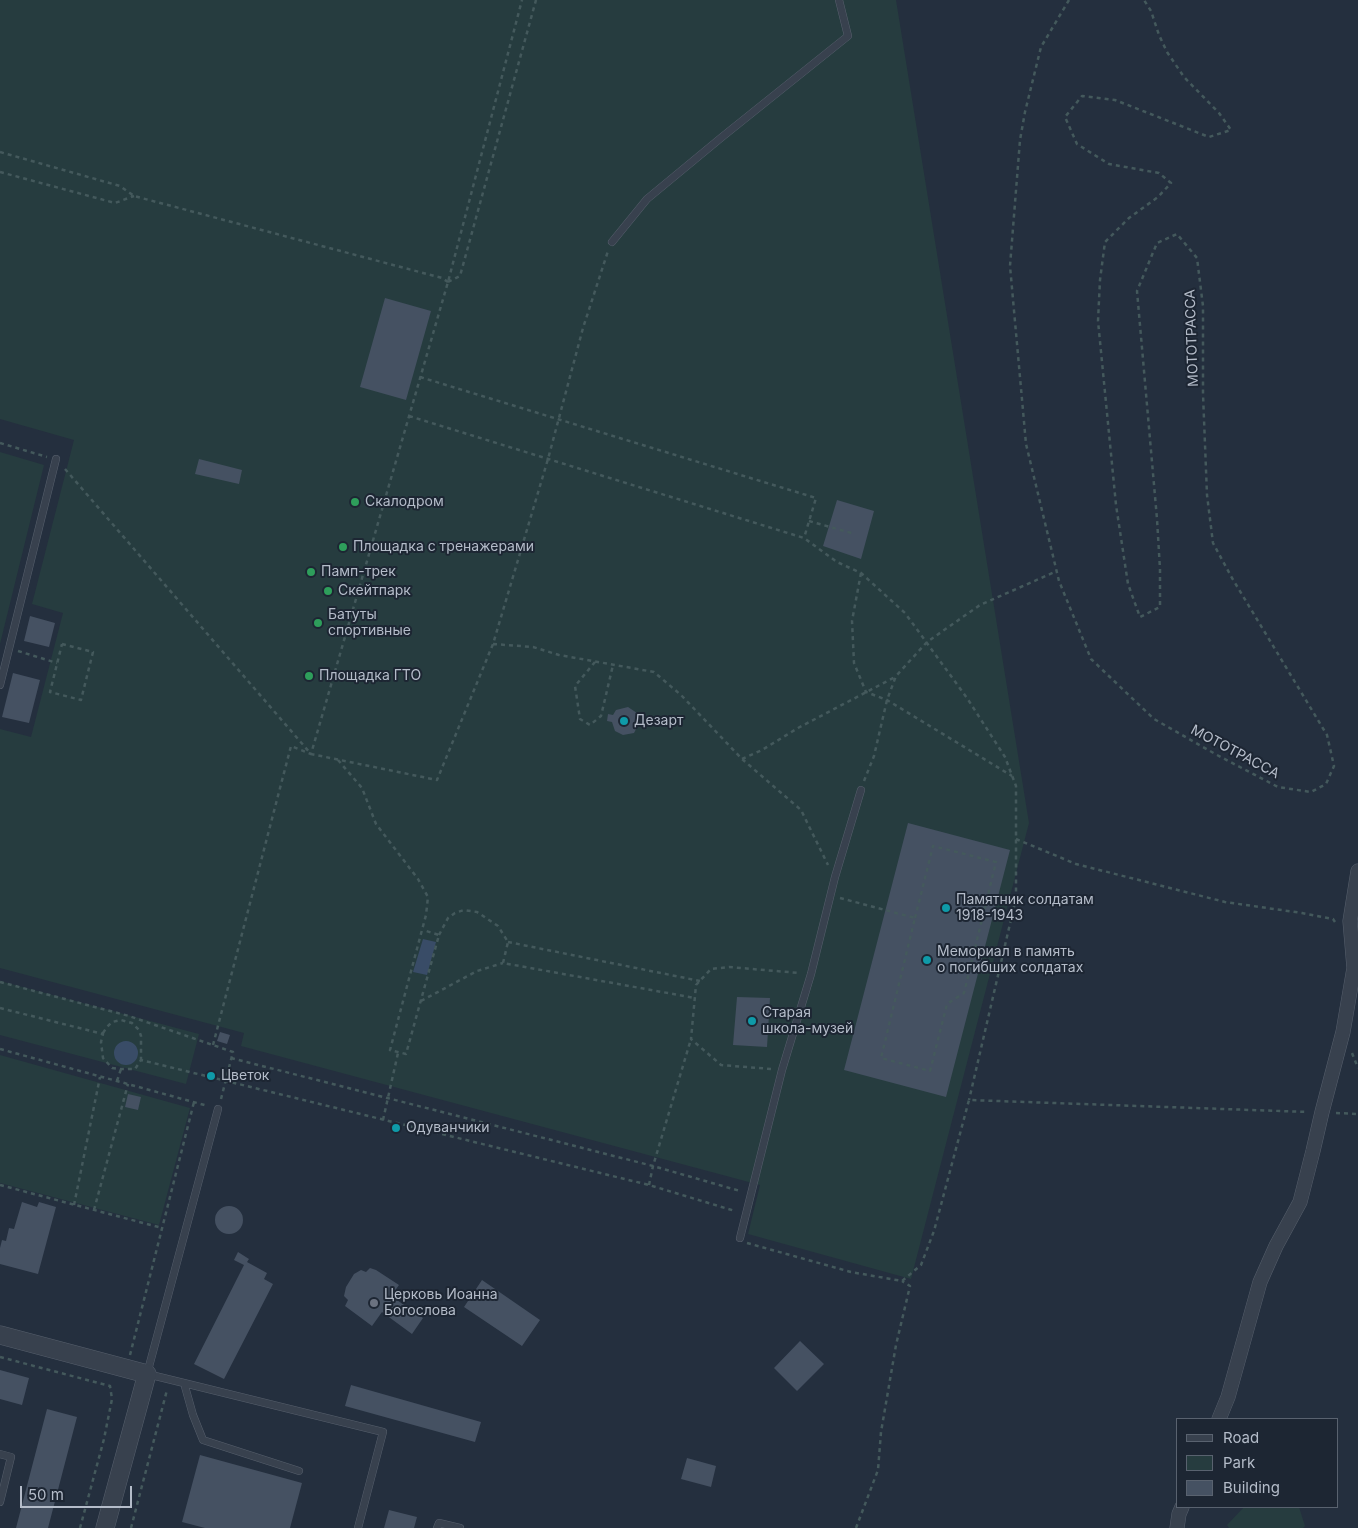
<!DOCTYPE html>
<html>
<head>
<meta charset="utf-8">
<style>
	body { margin:0 }
	#map { position:relative; width:1358px; height:1528px; overflow:hidden; background:#242f3e; font-family:Inter,sans-serif }
	canvas { display:block }
	.legend { position:absolute; left:1176px; top:1418px; width:162px; height:90px; box-sizing:border-box; background:#1d2633; border:1px solid #59626f; margin:0; padding:6px 9px; list-style:none; font-size:15px; color:#b4bcc9 }
	.legend li { display:flex; align-items:center; gap:10px; height:25px }
	.legend b { width:25px; border:1px solid #59626f }
	.scale { position:absolute; left:20px; top:1486px; width:112px; height:22px; box-sizing:border-box; border:2px solid #b4bcc9; border-top:0; padding-left:6px; font-size:15px; line-height:18px; white-space:nowrap; color:#b4bcc9; -webkit-text-stroke:4px #1d2633; paint-order:stroke }
</style>
</head>
<body>
<div id="map">
<canvas width="1358" height="1528"></canvas>
<ul class="legend">
<li><b style="height:6px;background:#38414e"></b>Road</li>
<li><b style="height:14px;background:#263c3f"></b>Park</li>
<li><b style="height:14px;background:#455162"></b>Building</li>
</ul>
<div class="scale">50 m</div>
</div>
<script>
const c = document.querySelector('canvas').getContext('2d');
c.lineJoin = 'round';
function fill(path, color) { c.fillStyle = color; c.fill(path, 'evenodd'); }
const poly = rows => new Path2D(rows.map(r => 'M' + r).join(''));
function stroke(path, color, width, dash) { c.strokeStyle = color; c.lineWidth = width; c.lineCap = dash ? 'butt' : 'round'; c.setLineDash(dash || []); c.stroke(path); }
function drawText(font, color, halo, rows, align = 'center') {
  c.font = font + ' Inter,sans-serif'; c.lineWidth = 4; c.setLineDash([]); c.textBaseline = 'middle'; c.strokeStyle = halo; c.fillStyle = color; for (const [text, x, y, turn = 0] of rows) {
    c.save(); c.translate(x, y); c.rotate((+turn || 0) * Math.PI / 180); c.textAlign = isNaN(turn) ? turn : align; if (halo) c.strokeText(text, 0, 0); c.fillText(text, 0, 0); c.restore();
  }
}
fill(poly([
	[0,0,896,0,1029,823,911,1279,748,1234,760,1185,241,1046,244,1033,0,968,0,729,31,737,63,613,32,604,74,440,0,419],
	[0,452,44,465,0,644],
	[0,981,199,1034,186,1084,0,1035],
	[0,1055,190,1108,159,1225,0,1183],
	[1244,1507,1299,1507,1305,1526,1303,1528,1229,1528,1227,1525]
]), '#263c3f');
fill(poly([
	[423,939,436,942,427,975,413,972],
	'114 1053a12 12 0 1 1 24 0a12 12 0 1 1-24 0Z'
]), '#394c67');
fill(poly([
	[385,298,431,311,406,400,360,387],
	[199,459,242,470,239,484,195,474],
	[837,500,874,511,861,559,823,546],
	[30,616,55,623,49,647,24,641],
	[13,673,40,680,29,723,2,717],
	[628,707,637,713,639,723,634,733,623,735,615,731,612,722,607,721,608,714,613,715,616,710],
	[908,823,1010,850,946,1097,844,1070],
	[737,997,770,998,767,1047,733,1045],
	[220,1032,230,1035,227,1044,217,1041],
	[128,1094,141,1097,138,1110,125,1107],
	[22,1202,37,1207,39,1202,56,1207,38,1274,0,1264,0,1248,2,1240,6,1241,9,1228,14,1229],
	'215 1220a14 14 0 1 1 28 0a14 14 0 1 1-28 0Z',
	[238,1252,249,1259,247,1262,267,1273,264,1279,273,1284,224,1379,194,1364,244,1265,234,1260],
	[370,1268,376,1270,399,1285,391,1296,423,1318,412,1334,382,1312,372,1326,345,1306,348,1300,344,1296,346,1287,354,1274,361,1270,366,1272],
	[482,1280,540,1320,522,1346,464,1307],
	[800,1341,824,1364,797,1391,774,1368],
	[0,1370,29,1378,22,1405,0,1399],
	[351,1385,481,1422,475,1442,345,1406],
	[47,1409,77,1417,48,1528,16,1528],
	[200,1455,302,1483,290,1528,205,1528,182,1522],
	[687,1458,716,1466,711,1487,681,1479],
	[389,1510,417,1517,414,1528,384,1528]
]), '#455162');
const service = poly([
	[612,242,647,199,722,137,848,36,839,0],
	[0,685,56,459],
	[218,1109,147,1374,184,1383,193,1415,203,1440,299,1471],
	[740,1238,782,1070,811,974,835,877,861,790],
	[184,1383,383,1432,358,1528],
	[0,1454,11,1457,0,1502],
	[437,1528,439,1523,460,1528]
]);
const minor = poly([
	[1219,1419,1228,1397,1260,1282,1276,1246,1300,1202,1313,1151,1322,1112,1343,1032,1354,968,1350,921,1358,871],
	[1177,1528,1179,1514,1182,1507]
]);
const tertiary = poly([
	[0,1335,147,1374,105,1528]
]);
stroke(service, '#565f6c', 8);
stroke(minor, '#565f6c', 15);
stroke(tertiary, '#565f6c', 19);
stroke(poly([
	[1069,0,1041,47,1025,112,1020,140,1010,266,1026,444,1059,581,1091,659,1154,719,1217,755,1278,787,1311,792,1326,784,1334,766,1327,735,1232,578,1213,543,1207,495,1203,394,1203,306,1197,258,1177,234,1157,243,1137,291,1157,519,1160,569,1160,607,1140,617,1128,584,1116,505,1098,321,1100,280,1105,242,1129,218,1158,197,1171,183,1159,173,1109,164,1077,144,1065,117,1082,96,1115,100,1209,137,1231,130,1219,113,1184,77,1167,52,1159,35,1151,11,1144,0],
	[0,152,120,186,134,196,442,278,448,282],
	[0,172,115,203,134,196],
	[448,282,460,276,536,0],
	[420,377,816,498,804,538],
	[409,416,804,538,837,562,861,573,905,613,967,698,1005,757,1016,786,1016,898,969,1100],
	[0,443,47,457],
	[65,469,311,754,437,780,493,644,548,459,583,328,608,251],
	[809,521,855,534],
	[861,573,852,621,854,663,866,692,887,700,1012,776],
	[62,644,93,652,81,700,50,692,62,644],
	[493,644,533,647,559,655,654,672,681,695,742,759,801,810,828,865],
	[18,651,57,663],
	[595,662,575,686,580,719,590,725,601,716,613,665],
	[742,759,762,750,798,728,895,677],
	[338,760,362,788,376,824,418,879,428,897,426,915,390,1050,406,1054,439,935,423,930],
	[864,781,874,756,887,700,896,676,927,642,980,605,1057,571],
	[1016,839,1076,864,1225,902,1302,913,1333,919,1335,922],
	[840,898,915,918,881,1058,930,1071,947,1004,964,993,996,862,933,846,915,918],
	[439,935,448,918,455,913,464,910,477,912,498,926,508,942,503,963,695,998],
	[508,942,700,981],
	[0,982,129,1016,233,1052,221,1099],
	[421,1001,477,971,503,963],
	[0,1008,103,1034,101,1042,103,1058,112,1068,121,1069,135,1069,141,1060,649,1185,735,1211],
	[103,1033,107,1027,112,1022,121,1020,132,1023,139,1030,141,1036,141,1060],
	[213,1045,291,746,311,754,448,282,522,0],
	[0,1049,208,1106],
	[1352,1053,1358,1068],
	[231,1058,653,1166,740,1191],
	[771,1069,721,1065,691,1039,696,985,711,969,729,967,799,973],
	[117,1081,121,1069],
	[1336,1113,1358,1114],
	[383,1120,398,1053],
	[0,1185,162,1228],
	[649,1185,653,1166,691,1039],
	[74,1205,100,1077],
	[94,1210,128,1084],
	[747,1243,851,1272,902,1281,921,1265,934,1231,969,1100,1308,1112],
	[130,1355,194,1102],
	[0,1357,110,1386,112,1399,104,1439,80,1528],
	[131,1528,167,1390],
	[856,1528,878,1470,881,1432,896,1345,910,1286,902,1281]
]), '#44595c', 2.5, [4, 4]);
stroke(service, '#38414e', 7);
stroke(minor, '#38414e', 14);
stroke(tertiary, '#38414e', 18);
for (const [x, y, r, color] of [
	[355,502,5,"#2e9e5b"],
	[343,547,5,"#2e9e5b"],
	[311,572,5,"#2e9e5b"],
	[328,591,5,"#2e9e5b"],
	[318,623,5,"#2e9e5b"],
	[309,676,5,"#2e9e5b"],
	[624,721,5,"#0f9aa8"],
	[946,908,5,"#0f9aa8"],
	[927,960,5,"#0f9aa8"],
	[752,1021,5,"#0f9aa8"],
	[211,1076,5,"#0f9aa8"],
	[396,1128,5,"#0f9aa8"],
	[374,1303,5,"#6b7280"]
]) { const dot = new Path2D(); dot.arc(x, y, r, 0, 2 * Math.PI); c.fillStyle = color; c.fill(dot); stroke(dot, '#1d2633', 2); }
drawText('14px', '#b4bcc9', '#1d2633', [
	["МОТОТРАССА",1192,338,-92],
	["МОТОТРАССА",1235,752,28]
]);
drawText('14px', '#b4bcc9', '#1d2633', [
	["Скалодром",365,502],
	["Площадка с тренажерами",353,547],
	["Памп-трек",321,572],
	["Скейтпарк",338,591],
	["Батуты",328,615],
	["спортивные",328,631],
	["Площадка ГТО",319,676],
	["Дезарт",634,721],
	["Памятник солдатам",956,900],
	["1918-1943",956,916],
	["Мемориал в память",937,952],
	["о погибших солдатах",937,968],
	["Старая",762,1013],
	["школа-музей",762,1029],
	["Цветок",221,1076],
	["Одуванчики",406,1128],
	["Церковь Иоанна",384,1295],
	["Богослова",384,1311]
], 'left');
</script>
</body>
</html>
